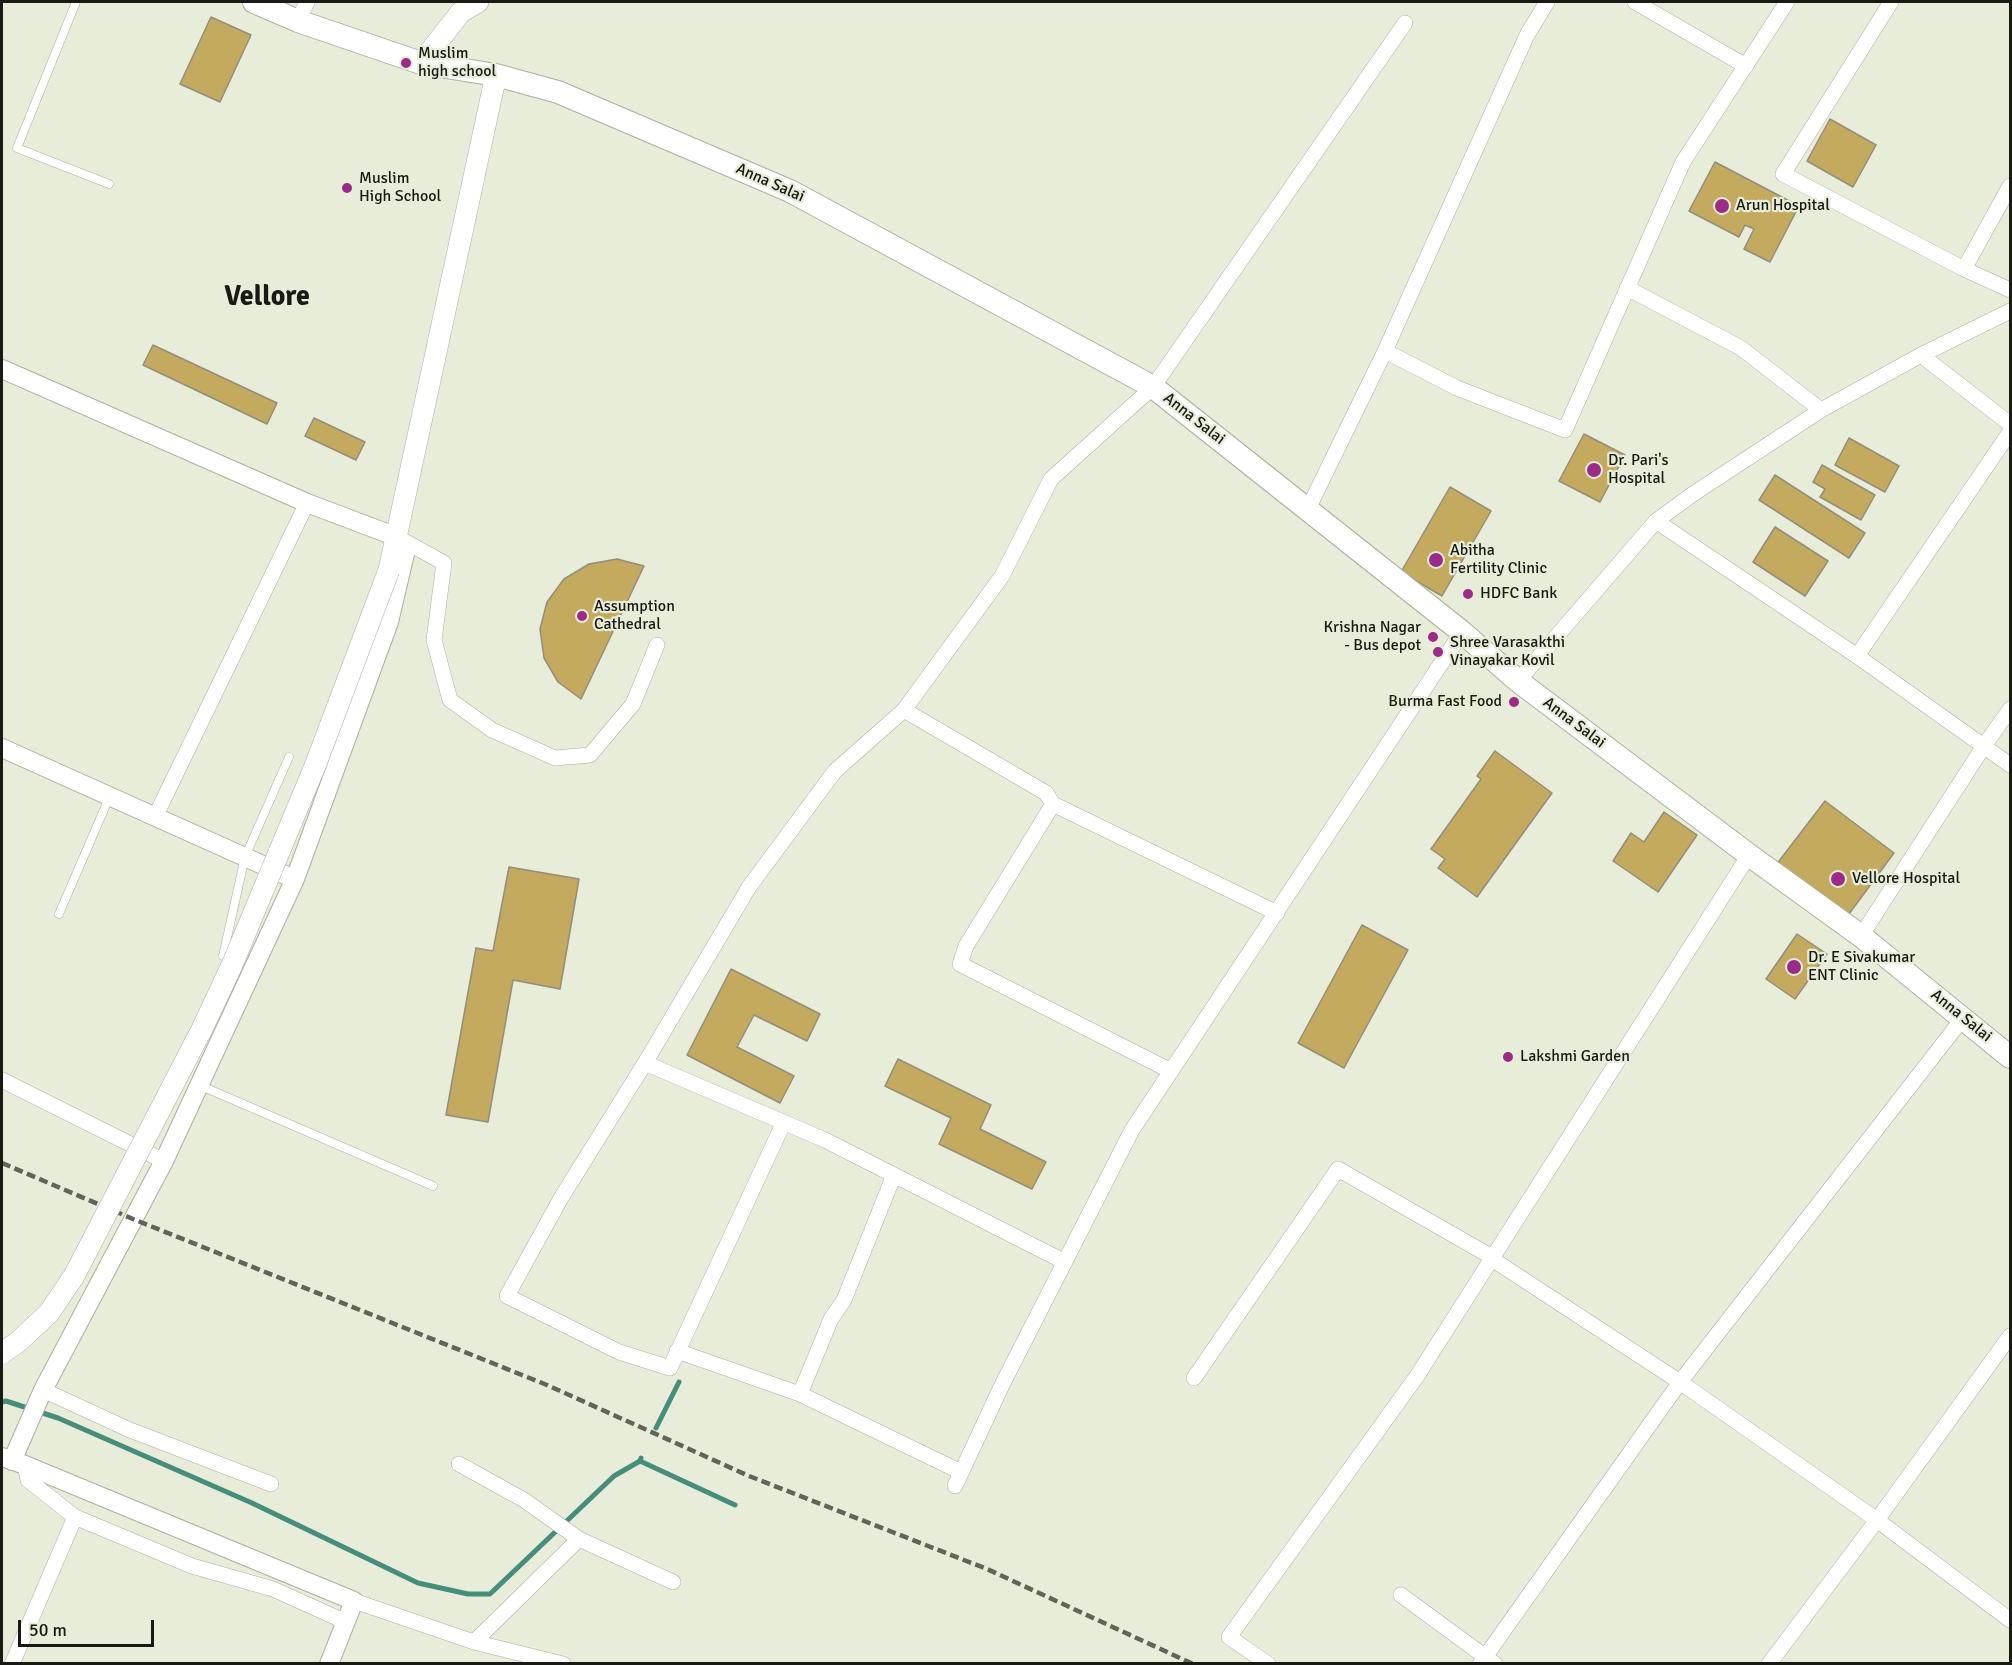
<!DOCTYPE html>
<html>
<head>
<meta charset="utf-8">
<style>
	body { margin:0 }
	#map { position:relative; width:2012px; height:1665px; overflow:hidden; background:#e7edd8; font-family:Signika,sans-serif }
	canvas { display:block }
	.frame { position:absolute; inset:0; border:3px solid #181a13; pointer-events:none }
	.scale { position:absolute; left:18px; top:1620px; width:136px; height:27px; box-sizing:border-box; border:3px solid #181a13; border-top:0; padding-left:8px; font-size:18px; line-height:21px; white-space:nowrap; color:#181a13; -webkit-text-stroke:4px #e7edd8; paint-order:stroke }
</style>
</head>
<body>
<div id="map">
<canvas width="2012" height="1665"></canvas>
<div class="frame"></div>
<div class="scale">50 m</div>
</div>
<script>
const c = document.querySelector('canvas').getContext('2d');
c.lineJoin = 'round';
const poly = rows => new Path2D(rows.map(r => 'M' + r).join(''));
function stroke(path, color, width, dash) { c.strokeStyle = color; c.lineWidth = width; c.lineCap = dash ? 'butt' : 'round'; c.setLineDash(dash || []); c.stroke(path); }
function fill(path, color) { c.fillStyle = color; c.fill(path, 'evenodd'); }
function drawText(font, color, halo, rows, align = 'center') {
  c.font = font + ' Signika,sans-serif'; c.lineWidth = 4.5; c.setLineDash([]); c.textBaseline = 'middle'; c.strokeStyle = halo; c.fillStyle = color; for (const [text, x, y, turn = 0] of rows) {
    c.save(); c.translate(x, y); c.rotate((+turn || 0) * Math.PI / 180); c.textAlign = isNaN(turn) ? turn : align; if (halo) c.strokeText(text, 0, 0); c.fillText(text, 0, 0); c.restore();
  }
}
stroke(poly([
	[2,1402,6,1401,58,1418,252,1503,418,1583,468,1594,490,1594,614,1476,640,1461,641,1458],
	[656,1428,679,1382],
	[640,1461,735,1505]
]), '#468d7b', 5);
const building = poly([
	[211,17,251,35,220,102,180,84,211,17],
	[1830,119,1876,145,1853,187,1807,161,1830,119],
	[1715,162,1799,206,1770,262,1744,249,1754,229,1745,225,1739,237,1689,211,1715,162],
	[153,345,277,403,267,424,143,365,153,345],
	[314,418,365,442,356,460,305,436,314,418],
	[1584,434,1625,455,1600,502,1559,481,1584,434],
	[1849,438,1899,466,1885,492,1835,465,1849,438],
	[1822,465,1875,495,1861,520,1820,497,1825,489,1813,482,1822,465],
	[1775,475,1865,533,1849,558,1759,500,1775,475],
	[1450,487,1491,511,1442,596,1401,572,1450,487],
	[1775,527,1828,561,1805,596,1753,562,1775,527],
	[617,559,644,566,581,699,558,682,544,658,540,629,547,602,564,579,589,564,617,559],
	[1495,751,1552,793,1477,897,1438,868,1445,859,1431,849,1481,779,1477,776,1495,751],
	[1825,801,1894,853,1846,918,1776,865,1825,801],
	[1664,812,1697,835,1658,892,1613,861,1631,833,1644,842,1664,812],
	[509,867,579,879,560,989,513,980,488,1122,446,1115,476,948,493,951,509,867],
	[1362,925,1408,950,1344,1068,1298,1043,1362,925],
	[1797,934,1827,954,1795,999,1766,979,1797,934],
	[731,969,820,1014,807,1041,754,1015,737,1047,794,1076,780,1103,687,1055,731,969],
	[898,1059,991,1105,980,1129,1046,1162,1032,1189,939,1144,951,1118,885,1086,898,1059]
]);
fill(building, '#c4aa5f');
stroke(building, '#938d7b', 1.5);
const service = poly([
	[76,2,17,148,109,184],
	[59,914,109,798],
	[223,956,245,857,289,757],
	[199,1085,433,1186]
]);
const minor = poly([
	[1635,2,1746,66],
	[1891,2,1783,174,1964,269,2010,290],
	[298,21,307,2],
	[1964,269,2010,186],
	[1627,288,1741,348,1821,410],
	[1385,351,1457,388,1565,430,1683,162,1787,2],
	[1921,355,2010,424],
	[1308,509,1385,351,1527,35,1547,2],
	[1656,521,1857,656,2010,765],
	[397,537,444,563,434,640,450,700,492,730,555,758,590,755,633,704,657,645],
	[1857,656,2010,432],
	[1518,681,1656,521,1693,494,1821,410,1921,355,2010,311],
	[904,710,1002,576,1051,479,1153,387,1405,23],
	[1053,804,966,946,960,964,1171,1071],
	[155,817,307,503],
	[1861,936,1984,746,2010,709],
	[645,1063,825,1140,1065,1262],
	[2,1080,164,1161],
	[783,1124,670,1368,619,1352,507,1296,561,1198,645,1063,749,887,835,771,904,710,1046,793,1053,804,1277,913],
	[677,1351,800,1394,961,1472],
	[1194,1378,1338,1169,1492,1257,1492,1259,1680,1382,1877,1520,2010,1620],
	[43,1390,130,1430,271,1484],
	[800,1394,831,1319,844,1300,894,1175],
	[459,1464,524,1500,579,1539,673,1582],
	[955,1486,1002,1385,1132,1130,1462,632],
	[75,1517,192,1566,273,1589,346,1622],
	[1401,1595,1495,1664],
	[354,1601,474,1642,563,1664],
	[474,1642,579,1539],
	[12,1664,75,1517,28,1480,25,1465],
	[1268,1664,1229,1637,1417,1376,1749,855],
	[1480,1664,1680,1382,1963,1018],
	[1769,1664,1877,1520,2010,1336]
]);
const tertiary = poly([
	[2,369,307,503,397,537,404,545,405,554,389,622,295,879,164,1161,43,1390,12,1461],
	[2,748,285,875],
	[2,1457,25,1465,354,1601,329,1664]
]);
const secondary = poly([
	[421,63,461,12,478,2],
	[389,570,496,75]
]);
const primary = poly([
	[254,2,298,21,421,63,496,75,558,92,790,191,1153,387,1462,632,1518,681,1749,855,1861,936,2010,1057]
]);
stroke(service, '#abb09d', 9);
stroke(minor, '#abb09d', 16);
stroke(tertiary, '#abb09d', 20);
stroke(secondary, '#abb09d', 22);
stroke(primary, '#abb09d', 24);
stroke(service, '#fff', 8);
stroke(minor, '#fff', 15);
stroke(tertiary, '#fff', 18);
stroke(secondary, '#fff', 21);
stroke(primary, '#fff', 22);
stroke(poly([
	[2,1163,133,1219,547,1385,749,1476,987,1569,1193,1664]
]), '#616458', 4.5, [9, 4.5]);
const secondaryBridge = poly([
	[2,1353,18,1342,49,1313,74,1276,202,1029,232,965,315,766,389,570]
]);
stroke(secondaryBridge, '#abb09d', 22, []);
stroke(secondaryBridge, '#fff', 21);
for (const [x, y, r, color] of [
	[406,63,6,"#9b2a88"],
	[347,188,6,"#9b2a88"],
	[1722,206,8,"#9b2a88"],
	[1594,470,8,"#9b2a88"],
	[1436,560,8,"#9b2a88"],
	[1468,594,6,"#9b2a88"],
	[582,616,6,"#9b2a88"],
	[1433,637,6,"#9b2a88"],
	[1438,652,6,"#9b2a88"],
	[1514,702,6,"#9b2a88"],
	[1838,879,8,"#9b2a88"],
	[1794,967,8,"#9b2a88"],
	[1508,1057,6,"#9b2a88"]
]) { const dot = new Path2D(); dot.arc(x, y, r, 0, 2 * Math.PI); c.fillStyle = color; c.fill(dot); stroke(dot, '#e7edd8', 2); }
drawText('16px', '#181a13', '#e7edd8', [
	["Muslim",418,54],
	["high school",418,72],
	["Muslim",359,179],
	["High School",359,197],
	["Arun Hospital",1736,206],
	["Dr. Pari's",1608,461],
	["Hospital",1608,479],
	["Abitha",1450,551],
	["Fertility Clinic",1450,569],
	["HDFC Bank",1480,594],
	["Assumption",594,607],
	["Cathedral",594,625],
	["Krishna Nagar",1421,628,"right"],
	["- Bus depot",1421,646,"right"],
	["Shree Varasakthi",1450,643],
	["Vinayakar Kovil",1450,661],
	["Burma Fast Food",1502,702,"right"],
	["Vellore Hospital",1852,879],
	["Dr. E Sivakumar",1808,958],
	["ENT Clinic",1808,976],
	["Lakshmi Garden",1520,1057]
], 'left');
drawText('16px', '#181a13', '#e7edd8', [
	["Anna Salai",770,183,24],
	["Anna Salai",1194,419,38],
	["Anna Salai",1574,723,37],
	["Anna Salai",1961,1016,39]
]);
drawText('bold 28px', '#181a13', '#e7edd8', [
	["Vellore",267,298]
]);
</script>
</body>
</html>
